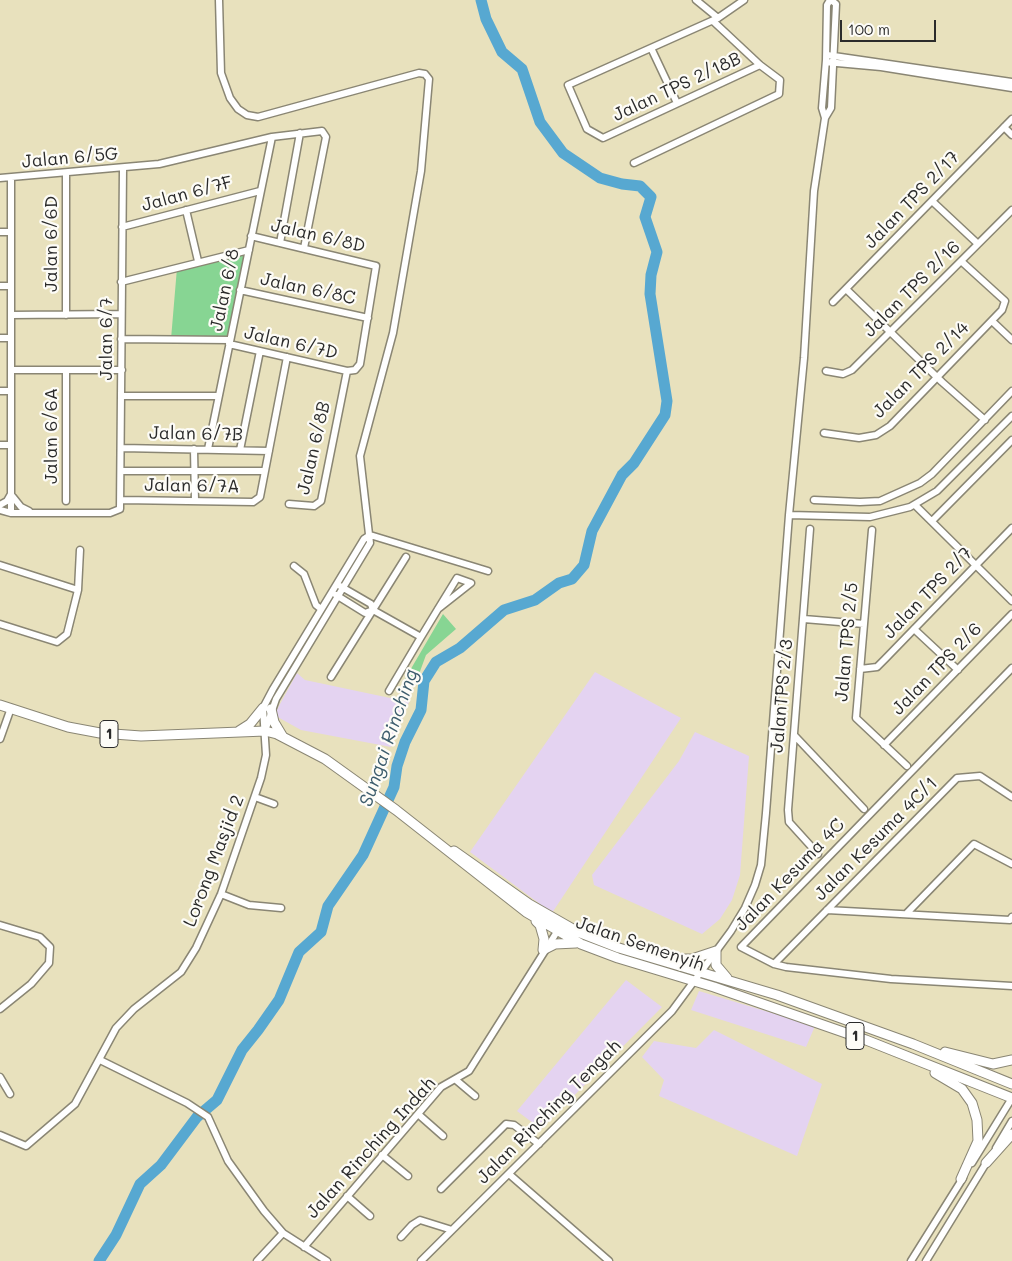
<!DOCTYPE html>
<html>
<head>
<meta charset="utf-8">
<style>
	body { margin:0 }
	#map { position:relative; width:1012px; height:1261px; overflow:hidden; background:#e8e1bd; font-family:Mali,sans-serif }
	canvas { display:block }
	.scale { position:absolute; left:840px; top:20px; width:96px; height:22px; box-sizing:border-box; border:2px solid #2b2b2b; border-top:0; padding-left:6px; font-size:15px; line-height:18px; white-space:nowrap; color:#2b2b2b; -webkit-text-stroke:4px #fdfcf7; paint-order:stroke }
</style>
</head>
<body>
<div id="map">
<canvas width="1012" height="1261"></canvas>
<div class="scale">100 m</div>
</div>
<script>
const c = document.querySelector('canvas').getContext('2d');
c.lineJoin = 'round';
function fill(path, color) { c.fillStyle = color; c.fill(path, 'evenodd'); }
const poly = rows => new Path2D(rows.map(r => 'M' + r).join(''));
function stroke(path, color, width, dash) { c.strokeStyle = color; c.lineWidth = width; c.lineCap = dash ? 'butt' : 'round'; c.setLineDash(dash || []); c.stroke(path); }
function drawText(font, color, halo, rows, align = 'center') {
  c.font = font + ' Mali,sans-serif'; c.lineWidth = 4.5; c.setLineDash([]); c.textBaseline = 'middle'; c.strokeStyle = halo; c.fillStyle = color; for (const [text, x, y, turn = 0] of rows) {
    c.save(); c.translate(x, y); c.rotate((+turn || 0) * Math.PI / 180); c.textAlign = isNaN(turn) ? turn : align; if (halo) c.strokeText(text, 0, 0); c.fillText(text, 0, 0); c.restore();
  }
}
fill(poly([
	[595,672,681,718,552,913,470,852],
	[297,673,305,680,409,702,391,747,301,730,274,715],
	[695,732,749,756,740,875,732,900,720,919,702,934,594,885,592,875,679,761],
	[626,980,662,1007,541,1129,517,1111],
	[699,991,815,1026,806,1047,691,1010],
	[714,1030,822,1084,797,1156,659,1096,664,1080,642,1057,654,1041,696,1048]
]), '#e4d3f1');
fill(poly([
	[247,251,230,339,171,339,177,268],
	[443,614,456,629,426,655,415,685,405,679]
]), '#87d593');
stroke(poly([
	[99,1261,116,1235,140,1184,161,1165,197,1117,217,1100,242,1050,258,1030,279,1000,299,952,321,932,328,906,363,855,394,787,397,766,405,742,421,710,424,681,436,662,460,648,504,610,535,600,559,583,572,579,584,565,592,531,622,475,634,463,665,415,667,401,650,294,651,275,657,252,645,217,651,197,640,186,622,184,600,178,563,153,540,122,522,69,502,52,486,19,481,0]
]), '#57a8d1', 11);
const minor = poly([
	[219,0,221,73,230,98,238,109,247,115,258,117,419,73,425,74,429,79,421,171,393,333,360,456,370,543,276,699,265,731],
	[696,0,718,18],
	[744,0,718,18,568,85,587,129,603,138,760,65],
	[652,50,677,103],
	[827,55,1012,82],
	[826,62,881,67,1012,88],
	[825,118,822,108,826,60,827,5,830,0],
	[1004,127,1012,135],
	[634,163,779,94,780,80,760,65,713,21],
	[66,174,66,315],
	[0,178,159,164,272,137,322,131,326,137,304,248],
	[11,178,11,513],
	[932,201,978,244],
	[186,210,198,261],
	[122,227,260,191],
	[0,232,11,232],
	[280,243,300,133],
	[121,282,249,250],
	[0,286,11,286],
	[846,289,942,382,985,420],
	[240,290,368,318],
	[833,302,1012,119],
	[11,315,121,314],
	[992,321,1012,340],
	[0,338,11,338],
	[121,339,230,340],
	[229,344,347,371,355,370,360,364,376,266,251,236],
	[11,370,122,370],
	[66,370,66,501],
	[826,371,843,374,852,370,1012,210],
	[0,391,11,391],
	[121,396,218,396],
	[824,433,859,438,876,435,890,426,1002,310,1005,301,961,261],
	[0,445,11,445],
	[122,448,269,451],
	[194,449,195,501],
	[208,449,272,137],
	[240,450,260,351],
	[121,471,265,471],
	[13,497,21,507,29,511],
	[122,500,253,502,260,497,287,357],
	[814,500,860,502,880,501,920,483,932,474,1012,391],
	[289,504,314,506,321,501,347,371],
	[0,505,7,501,11,494],
	[915,505,1012,601],
	[0,510,11,513,110,513,120,509,123,169],
	[789,515,870,517,910,507,937,491,1012,416],
	[932,521,1012,440],
	[810,529,788,810,789,822,818,854],
	[872,530,856,718,907,766],
	[0,565,78,590],
	[294,566,304,574,316,605,321,609],
	[336,595,365,613,373,610,371,604,340,586],
	[373,610,421,637],
	[804,619,864,624],
	[0,624,57,642,67,634,78,590,80,550],
	[914,629,958,670],
	[1012,668,741,947,774,964,786,967,891,979,1012,986],
	[860,669,877,667,885,659,1012,528],
	[331,677,406,557],
	[389,691,421,637,438,609,457,578,471,583,438,609],
	[794,735,864,809],
	[0,739,11,708],
	[884,745,1012,614],
	[255,797,274,804],
	[221,894,249,905,281,908],
	[827,910,1010,920,1012,917],
	[906,914,974,844,1012,864],
	[0,925,40,937,50,947,49,963,31,984,0,1009],
	[774,964,957,778,980,776,1012,797],
	[100,1060,187,1103,208,1117,228,1161,264,1211,283,1233,327,1261],
	[0,1077,10,1094],
	[456,1080,475,1096],
	[418,1114,443,1136],
	[0,1135,26,1146,75,1104,116,1028,134,1009,181,972,196,948,221,894,261,778,266,755,263,708,273,689,364,539,370,535,488,571],
	[996,1148,1012,1121],
	[382,1155,408,1176],
	[972,1163,1012,1098],
	[509,1174,609,1261],
	[441,1189,506,1124,514,1125,539,1144],
	[347,1196,370,1216],
	[401,1237,412,1225,420,1220,452,1230],
	[304,1247,441,1087,469,1071,560,927],
	[257,1261,283,1233],
	[421,1261,672,1011,731,931,745,908,755,885,761,865,766,813,789,515,804,358,814,191,825,118,831,108,836,4,831,0],
	[911,1261,963,1178],
	[926,1261,988,1160]
]);
const major = poly([
	[0,705,68,727,100,733,141,736,265,731,277,734,325,759,396,810,526,912,581,944,618,958,714,987,866,1040,1012,1098],
	[271,709,274,722,283,737],
	[239,731,250,724,263,708],
	[454,851,529,904,578,932,619,948,777,995,913,1044,1012,1084],
	[536,921,540,925,544,939,543,950],
	[543,950,555,944,576,943],
	[670,959,692,959,716,951,716,965,727,978],
	[945,1052,993,1064,1012,1060],
	[935,1073,962,1089,972,1103,977,1120,978,1141,961,1179],
	[986,1163,1012,1134]
]);
stroke(minor, '#8a8674', 9);
stroke(major, '#8a8674', 11);
stroke(minor, '#fff', 6);
stroke(major, '#fff', 9);
for (const [x, y, w] of [
	[109,734,18],
	[855,1036,18]
]) { const box = new Path2D(); box.roundRect(x - w / 2, y - 13.5, w, 27, 4); c.fillStyle = '#fdfcf7'; c.fill(box); stroke(box, '#2b2b2b', 1); }
drawText('bold 16px', '#2b2b2b', null, [
	["1",109,734],
	["1",855,1036]
]);
drawText('18px', '#2b2b2b', '#fdfcf7', [
	["Jalan TPS 2/18B",677,87,-25],
	["Jalan 6/5G",70,158,-5],
	["Jalan 6/7F",187,194,-15],
	["Jalan TPS 2/17",912,200,-46],
	["Jalan 6/8D",318,236,13],
	["Jalan 6/6D",51,244,-90],
	["Jalan 6/8C",308,289,12],
	["Jalan TPS 2/16",912,289,-45],
	["Jalan 6/8",225,290,-78],
	["Jalan 6/7",106,339,-90],
	["Jalan 6/7D",291,343,13],
	["Jalan TPS 2/14",921,370,-45],
	["Jalan 6/7B",196,434,1],
	["Jalan 6/6A",51,436,-90],
	["Jalan 6/8B",314,448,-77],
	["Jalan 6/7A",192,486,1],
	["Jalan TPS 2/7",928,593,-46],
	["Jalan TPS 2/5",847,642,-85],
	["Jalan TPS 2/6",937,669,-46],
	["JalanTPS 2/3",782,696,-85],
	["Jalan Kesuma 4C/1",876,839,-45],
	["Lorong Masjid 2",214,861,-69],
	["Jalan Kesuma 4C",790,875,-46],
	["Jalan Semenyih",640,944,19],
	["Jalan Rinching Tengah",549,1112,-45],
	["Jalan Rinching Indah",371,1148,-48]
]);
drawText('italic 19px', '#3d5d6d', '#fdfcf7', [
	["Sungai Rinching",389,738,-71]
]);
</script>
</body>
</html>
